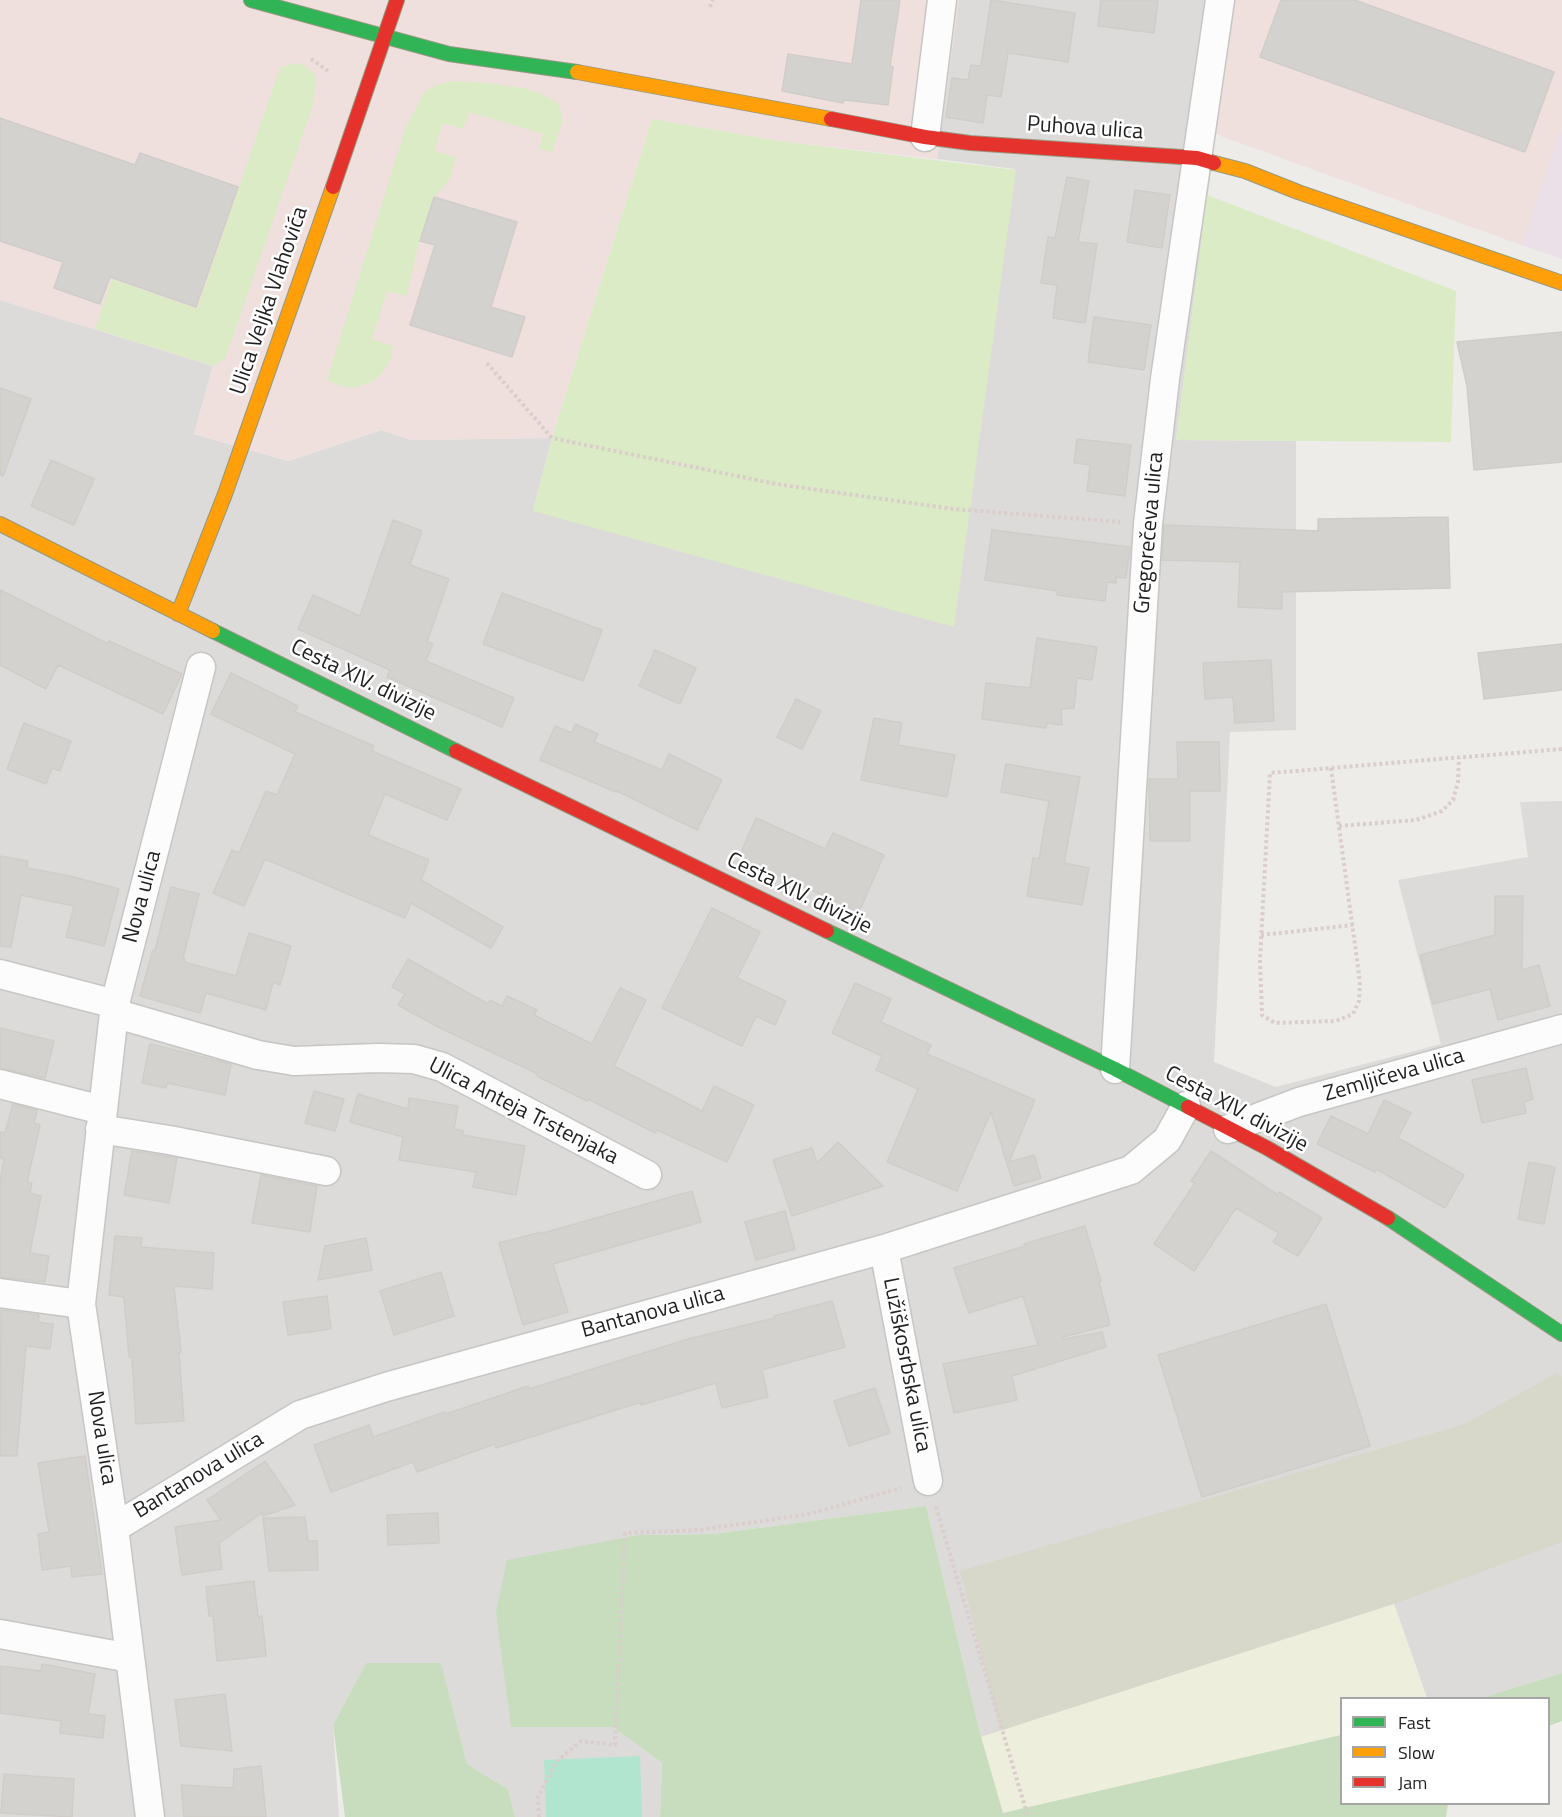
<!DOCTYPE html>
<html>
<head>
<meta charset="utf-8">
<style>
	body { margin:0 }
	#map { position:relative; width:1562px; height:1817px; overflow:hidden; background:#edece8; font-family:"Titillium Web",sans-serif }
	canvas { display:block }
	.legend { position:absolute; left:1340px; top:1697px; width:210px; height:108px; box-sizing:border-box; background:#fff; border:2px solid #a5a5a5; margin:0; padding:8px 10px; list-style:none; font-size:18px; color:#1f1f1f }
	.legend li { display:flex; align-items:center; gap:12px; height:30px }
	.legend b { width:30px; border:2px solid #a5a5a5 }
</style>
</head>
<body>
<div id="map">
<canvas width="1562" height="1817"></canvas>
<ul class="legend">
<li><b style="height:8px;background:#30b455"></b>Fast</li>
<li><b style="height:8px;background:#ff9f0a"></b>Slow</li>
<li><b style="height:8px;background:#e5322d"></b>Jam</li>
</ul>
</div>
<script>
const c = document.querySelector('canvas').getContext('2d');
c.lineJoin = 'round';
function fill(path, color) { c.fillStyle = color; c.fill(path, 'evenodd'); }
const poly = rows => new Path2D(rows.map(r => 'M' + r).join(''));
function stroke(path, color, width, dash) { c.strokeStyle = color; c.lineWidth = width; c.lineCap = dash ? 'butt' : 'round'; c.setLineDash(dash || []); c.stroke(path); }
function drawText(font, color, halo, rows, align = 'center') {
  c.font = font + ' "Titillium Web",sans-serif'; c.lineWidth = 5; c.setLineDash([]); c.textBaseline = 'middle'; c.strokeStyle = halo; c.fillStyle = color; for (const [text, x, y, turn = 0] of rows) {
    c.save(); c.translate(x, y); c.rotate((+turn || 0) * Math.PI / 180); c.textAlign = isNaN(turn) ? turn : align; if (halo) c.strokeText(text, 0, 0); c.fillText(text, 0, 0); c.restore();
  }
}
fill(poly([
	[959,0,1233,0,1176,440,1296,441,1296,730,1230,732,1214,1062,1276,1087,1441,1044,1398,880,1528,857,1520,802,1562,801,1562,1673,1481,1698,1427,1698,1394,1604,981,1737,926,1506,713,1534,639,1535,511,1727,613,1727,662,1763,660,1817,515,1817,508,1789,467,1764,441,1664,366,1663,333,1725,339,1817,0,1817,0,300,213,366,194,434,288,461,381,430,412,440,552,438,533,510,1015,169,937,159]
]), '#dcdbd9');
fill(poly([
	[0,0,959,0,937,159,779,141,652,119,552,438,412,440,381,430,288,461,194,434,213,366,0,300],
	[1233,0,1562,0,1562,128,1521,245,1215,134]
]), '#efe0dd');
fill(poly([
	[1562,128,1562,259,1521,245]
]), '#ebe0e7');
fill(poly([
	[1557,1373,1562,1377,1562,1542,1394,1604,1001,1731,960,1571,1465,1424]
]), '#d7d7ca');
fill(poly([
	[1394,1604,1427,1698,1342,1698,1341,1735,1003,1814,981,1737]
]), '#edeedb');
fill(poly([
	[294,63,304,65,316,76,313,105,225,359,213,366,95,329,112,279,197,309,280,68],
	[455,81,489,83,527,89,544,95,559,104,563,120,552,152,539,149,543,134,469,112,463,129,443,123,434,151,456,157,449,180,434,197,418,247,406,296,387,291,372,339,393,346,391,358,383,372,373,381,356,388,340,386,327,380,406,126,425,91,439,84],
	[652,119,779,141,1016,170,954,627,533,511,552,438],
	[1207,195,1456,291,1451,442,1176,440]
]), '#daebc6');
fill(poly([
	[926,1506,980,1733,1003,1813,1341,1735,1342,1804,1448,1804,1446,1817,660,1817,662,1763,613,1727,511,1727,496,1612,507,1560,639,1535,713,1534],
	[366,1663,441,1663,467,1764,508,1789,515,1817,345,1817,333,1725],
	[1562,1673,1562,1721,1549,1726,1548,1698,1481,1698]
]), '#c8ddbd');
fill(poly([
	[640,1756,642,1817,546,1817,544,1760]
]), '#b2e5d0');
const building = poly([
	[861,0,900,0,890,66,893,67,888,105,844,100,843,103,782,91,788,54,852,64,861,0],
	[991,0,1075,13,1068,62,1008,53,1001,97,987,95,983,123,946,117,952,78,968,80,971,65,981,66,991,0],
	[1101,0,1158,0,1154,33,1098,26,1101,0],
	[1281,0,1355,0,1554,72,1525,152,1260,57,1281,0],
	[0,118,135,165,140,153,238,187,196,307,110,277,100,304,54,288,63,262,0,241,0,118],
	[1067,177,1089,181,1078,242,1097,244,1085,323,1053,318,1057,285,1041,283,1048,237,1055,238,1067,177],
	[1135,190,1170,195,1162,248,1127,242,1135,190],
	[434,197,517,222,491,307,525,317,512,357,410,325,435,245,420,241,434,197],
	[1094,317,1151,325,1144,370,1088,362,1094,317],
	[1562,332,1562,462,1474,470,1467,386,1457,342,1562,332],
	[0,388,31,399,3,476,0,475,0,388],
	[1077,439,1131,445,1125,496,1087,491,1090,465,1074,463,1077,439],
	[51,460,94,479,74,525,31,506,51,460],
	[1448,517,1450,588,1282,592,1282,609,1238,607,1240,562,1162,560,1164,525,1318,531,1318,519,1448,517],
	[393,520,422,531,410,565,449,579,427,642,433,644,426,661,514,698,502,727,387,677,390,670,298,629,313,595,360,616,393,520],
	[992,530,1130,547,1126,578,1116,577,1116,583,1107,582,1105,601,1057,595,1058,591,985,580,992,530],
	[0,590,108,644,109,641,182,674,163,714,58,665,46,689,0,665,0,590],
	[502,593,602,630,583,681,483,644,502,593],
	[1037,638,1097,647,1092,680,1077,678,1074,708,1061,709,1062,725,1047,723,1046,728,982,719,986,683,1030,688,1037,638],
	[1562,644,1562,690,1484,699,1478,653,1562,644],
	[655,650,696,668,680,704,639,686,655,650],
	[1271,660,1274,721,1235,723,1233,697,1205,699,1203,663,1271,660],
	[231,673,298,706,295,712,374,746,372,751,461,789,447,820,385,794,368,835,429,860,421,880,503,927,491,948,411,903,405,918,265,859,244,906,213,893,232,850,239,853,266,791,277,795,295,754,211,714,231,673],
	[796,699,821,711,802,749,777,737,796,699],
	[874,718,902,723,898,745,955,755,947,797,861,780,874,718],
	[24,723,71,741,60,771,52,768,46,784,7,769,24,723],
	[575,724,598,734,594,742,662,770,669,754,722,780,697,830,617,791,616,792,540,760,555,726,572,733,575,724],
	[1177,742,1219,742,1220,791,1190,791,1190,841,1150,841,1149,779,1178,779,1177,742],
	[1006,764,1080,777,1064,863,1089,868,1082,905,1027,896,1033,858,1039,859,1049,801,1001,792,1006,764],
	[756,818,825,849,833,833,884,855,859,912,739,857,756,818],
	[0,856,28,861,27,868,70,876,119,889,104,946,66,937,74,906,21,895,11,947,0,946,0,856],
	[171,887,199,894,183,958,185,959,184,962,236,976,249,933,291,946,280,985,273,982,266,1010,206,993,200,1013,140,996,153,950,155,950,171,887],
	[1495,896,1523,896,1522,970,1539,965,1550,1006,1498,1020,1490,989,1433,1004,1420,955,1495,935,1495,896],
	[712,908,760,932,737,978,786,1001,775,1025,756,1016,742,1046,662,1008,712,908],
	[408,959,488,1004,490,1000,502,1006,507,996,537,1010,534,1015,592,1044,620,988,646,1000,614,1066,702,1111,714,1086,754,1105,727,1162,657,1130,655,1133,588,1099,587,1101,537,1076,538,1074,436,1026,398,1005,405,994,392,987,408,959],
	[855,983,891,999,881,1022,931,1045,927,1054,1035,1100,1009,1162,1034,1155,1041,1178,1014,1186,991,1112,957,1191,887,1162,918,1089,876,1070,882,1056,832,1033,855,983],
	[0,1028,54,1041,45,1078,0,1068,0,1028],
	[150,1044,231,1064,225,1095,167,1083,166,1088,142,1083,150,1044],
	[1526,1068,1533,1099,1524,1102,1526,1113,1482,1123,1472,1080,1526,1068],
	[314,1091,344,1099,335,1131,305,1123,314,1091],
	[358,1094,408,1109,409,1098,458,1106,454,1129,463,1131,463,1135,525,1146,516,1195,473,1187,476,1172,399,1160,403,1137,350,1122,358,1094],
	[1384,1100,1411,1113,1398,1138,1464,1175,1445,1208,1376,1169,1375,1172,1317,1144,1331,1116,1368,1134,1384,1100],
	[13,1104,37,1110,34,1123,40,1125,27,1182,32,1183,30,1193,41,1196,30,1253,49,1256,45,1282,0,1277,0,1182,4,1159,0,1158,0,1132,5,1133,13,1104],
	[838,1142,883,1186,792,1216,773,1160,812,1148,817,1163,838,1142],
	[132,1151,177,1158,169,1203,124,1195,132,1151],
	[1211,1151,1278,1195,1279,1192,1322,1218,1298,1256,1273,1242,1279,1233,1236,1208,1194,1271,1154,1244,1195,1183,1191,1181,1211,1151],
	[1529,1162,1555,1167,1544,1224,1518,1219,1529,1162],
	[261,1175,317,1186,310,1232,252,1223,261,1175],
	[692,1191,701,1222,553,1264,568,1312,523,1325,499,1243,542,1232,543,1233,692,1191],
	[785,1211,795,1249,756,1260,745,1222,785,1211],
	[1085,1226,1101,1281,1099,1282,1110,1325,1063,1337,1064,1339,1102,1332,1106,1347,1012,1376,1017,1400,954,1413,943,1364,1038,1345,1023,1296,969,1313,954,1268,1025,1246,1024,1244,1085,1226],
	[115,1236,142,1238,141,1247,214,1253,212,1289,174,1286,181,1352,179,1353,184,1421,136,1424,132,1357,129,1357,124,1297,109,1295,115,1236],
	[366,1238,372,1270,318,1280,325,1246,366,1238],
	[441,1272,454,1316,394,1335,380,1291,441,1272],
	[327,1296,331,1329,288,1335,283,1302,327,1296],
	[832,1301,845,1347,762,1370,768,1397,722,1408,716,1383,641,1405,641,1402,496,1448,495,1444,417,1472,413,1462,331,1492,314,1445,369,1425,373,1437,445,1412,446,1414,528,1386,529,1389,688,1339,775,1318,774,1316,832,1301],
	[1326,1304,1370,1446,1202,1497,1158,1355,1326,1304],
	[1,1310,39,1315,38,1322,53,1324,50,1349,26,1346,17,1456,0,1456,1,1310],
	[875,1388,890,1433,849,1446,834,1401,875,1388],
	[85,1456,102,1574,72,1577,71,1566,42,1570,38,1534,49,1532,38,1463,85,1456],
	[265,1461,295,1505,263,1516,262,1513,219,1543,222,1569,182,1575,175,1527,221,1520,207,1500,265,1461],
	[438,1513,439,1543,388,1545,387,1515,438,1513],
	[305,1517,308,1541,317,1541,318,1570,269,1571,263,1518,305,1517],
	[254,1581,258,1617,262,1616,266,1656,217,1661,213,1616,209,1616,206,1587,254,1581],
	[42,1664,95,1674,88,1714,105,1716,103,1738,60,1733,61,1721,0,1713,0,1666,41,1671,42,1664],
	[225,1694,232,1751,181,1746,175,1700,225,1694],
	[261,1766,266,1817,184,1817,181,1785,233,1788,234,1769,261,1766],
	[4,1774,74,1779,72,1817,1,1813,4,1774]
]);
fill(building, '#d4d2cf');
stroke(building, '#d0cdc9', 1.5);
const street = poly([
	[925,137,942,0],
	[0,974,115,1004],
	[114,1013,258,1055,294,1061,378,1058,414,1059,442,1067,647,1175],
	[1115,1069,1148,524,1165,379,1220,0],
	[0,1084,102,1110],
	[100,1129,169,1140,326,1171],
	[1228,1129,1299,1102,1562,1029],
	[884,1249,928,1481],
	[0,1293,81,1304],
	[114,1528,300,1415,386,1387,884,1249,1131,1170,1167,1140,1186,1106],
	[0,1634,130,1658],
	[150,1817,114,1528,81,1304,115,1004,201,667]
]);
const fast = poly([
	[251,0,449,54,577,72],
	[213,631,456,751],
	[827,931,1115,1069,1188,1107],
	[1388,1218,1562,1334]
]);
const slow = poly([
	[577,72,831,119],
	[1214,163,1245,171,1298,192,1562,283],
	[0,524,213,631],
	[178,614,225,494,333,187]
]);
const jam = poly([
	[831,119,925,137,970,143,1197,158,1214,163],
	[333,187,397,0],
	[456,751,827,931],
	[1188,1107,1267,1148,1388,1218]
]);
stroke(street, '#c6c6c4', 31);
stroke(fast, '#96987f', 16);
stroke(slow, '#96987f', 16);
stroke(jam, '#96987f', 16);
stroke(poly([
	[710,7,713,0],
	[311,59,328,71],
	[487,363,552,438,776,484,954,509,1120,522],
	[1331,768,1360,982,1359,1001,1353,1014,1336,1021,1275,1023,1262,1015,1260,960,1270,773,1562,749],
	[1339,826,1416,820,1442,811,1453,800,1458,782,1459,758],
	[1261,935,1353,925],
	[936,1507,1028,1817],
	[539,1817,538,1797,556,1762,581,1741,615,1745,625,1533,700,1530,809,1514,901,1488]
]), '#dbcdcb', 4, [3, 3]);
stroke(street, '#fcfcfc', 28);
stroke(fast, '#30b455', 14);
stroke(slow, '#ff9f0a', 14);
stroke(jam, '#e5322d', 14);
drawText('22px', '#1f1f1f', '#fff', [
	["Puhova ulica",1085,129,4],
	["Ulica Veljka Vlahovića",270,301,-71],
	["Gregorečeva ulica",1150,533,-85],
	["Cesta XIV. divizije",363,681,26],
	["Cesta XIV. divizije",799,894,26],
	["Nova ulica",143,897,-75],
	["Zemljičeva ulica",1394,1076,-16],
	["Cesta XIV. divizije",1236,1110,28],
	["Ulica Anteja Trstenjaka",523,1112,27],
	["Bantanova ulica",653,1313,-15],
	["Lužiškosrbska ulica",906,1365,79],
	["Nova ulica",101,1438,81],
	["Bantanova ulica",199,1476,-31]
]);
</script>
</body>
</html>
